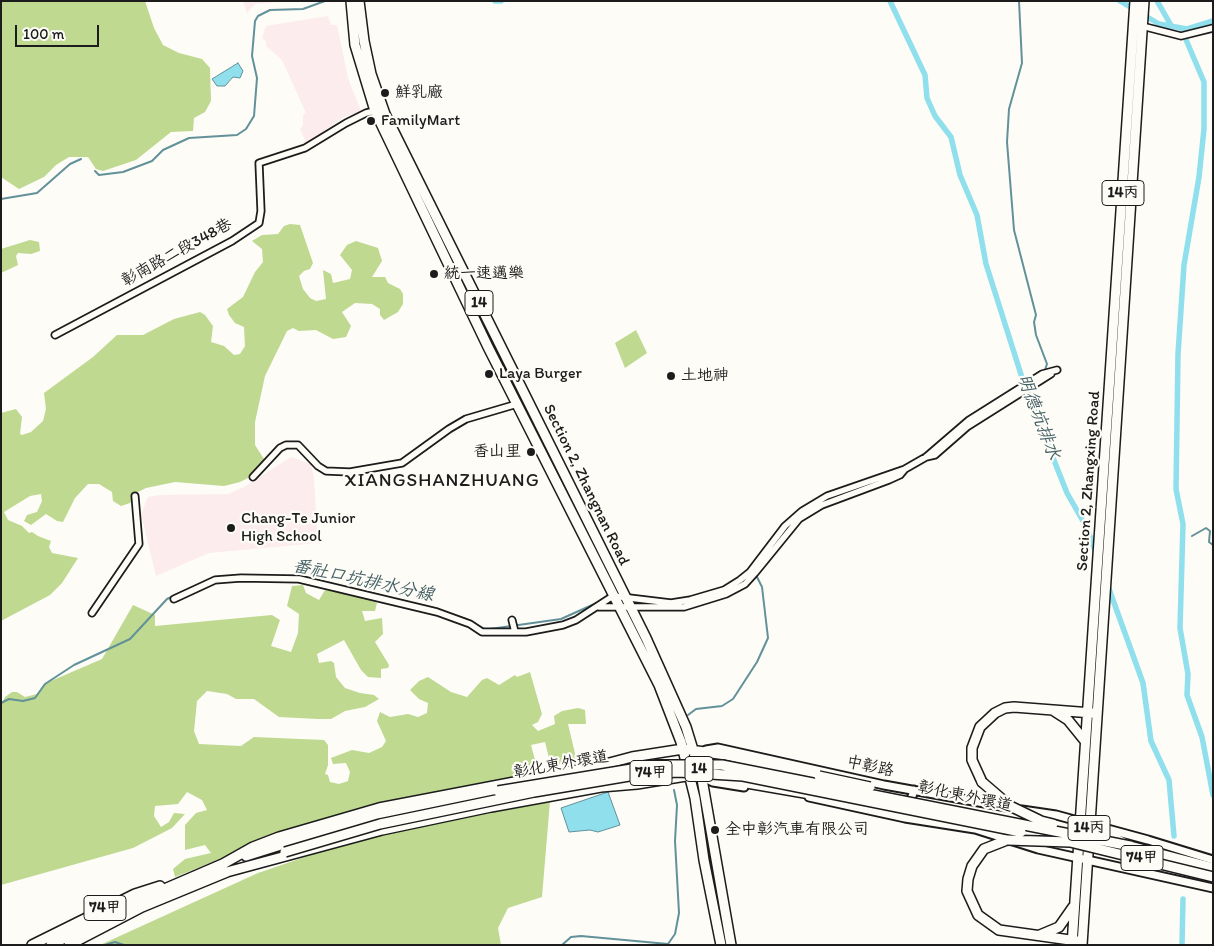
<!DOCTYPE html>
<html>
<head>
<meta charset="utf-8">
<style>
	body { margin:0 }
	#map { position:relative; width:1214px; height:946px; overflow:hidden; background:#fdfcf7; font-family:Itim,sans-serif }
	canvas { display:block }
	.frame { position:absolute; inset:0; border:2px solid #1c1c1c; pointer-events:none }
	.scale { position:absolute; left:15px; top:25px; width:84px; height:22px; box-sizing:border-box; border:2px solid #1c1c1c; border-top:0; padding-left:6px; font-size:15px; line-height:18px; white-space:nowrap; color:#1c1c1c; -webkit-text-stroke:4px #fdfcf7; paint-order:stroke }
</style>
</head>
<body>
<div id="map">
<canvas width="1214" height="946"></canvas>
<div class="frame"></div>
<div class="scale">100 m</div>
</div>
<script>
const c = document.querySelector('canvas').getContext('2d');
c.lineJoin = 'round';
function fill(path, color) { c.fillStyle = color; c.fill(path, 'evenodd'); }
const poly = rows => new Path2D(rows.map(r => 'M' + r).join(''));
function stroke(path, color, width, dash) { c.strokeStyle = color; c.lineWidth = width; c.lineCap = dash ? 'butt' : 'round'; c.setLineDash(dash || []); c.stroke(path); }
function drawText(font, color, halo, rows, align = 'center') {
  c.font = font + ' Itim,"LXGW WenKai TC",sans-serif'; c.lineWidth = 4.5; c.setLineDash([]); c.textBaseline = 'middle'; c.strokeStyle = halo; c.fillStyle = color; for (const [text, x, y, turn = 0] of rows) {
    c.save(); c.translate(x, y); c.rotate((+turn || 0) * Math.PI / 180); c.textAlign = isNaN(turn) ? turn : align; if (halo) c.strokeText(text, 0, 0); c.fillText(text, 0, 0); c.restore();
  }
}
fill(poly([
	[243,1,289,1,255,4,247,13],
	[328,16,331,25,337,25,348,78,361,111,344,117,307,143,303,143,305,140,300,129,303,125,303,115,306,113,282,60,266,46,266,41,262,38,266,26],
	[291,457,311,464,314,478,318,543,209,553,156,576,141,514,148,497,160,495,228,494,244,487]
]), '#fdecee');
fill(poly([
	[1,1,145,1,154,28,163,45,179,53,202,59,210,68,211,101,205,112,194,118,193,131,171,132,136,160,103,171,96,169,88,157,69,157,56,165,44,177,19,189,1,177],
	[290,224,300,225,313,263,310,269,304,271,299,276,303,289,310,298,316,301,326,299,323,270,331,274,333,283,350,279,352,270,340,255,347,245,356,241,378,248,382,261,372,277,385,277,388,283,400,289,403,294,403,304,398,312,384,320,380,315,380,309,372,304,355,303,342,312,351,326,346,337,333,339,316,330,299,331,293,328,287,331,265,376,255,422,255,445,264,459,263,466,260,472,240,482,224,486,175,482,146,488,136,493,130,503,121,506,113,501,112,492,99,484,88,484,75,498,63,522,57,521,46,514,31,525,24,521,27,515,37,512,42,501,41,494,30,496,4,512,8,520,22,526,29,533,32,532,38,536,51,541,49,547,52,553,78,558,62,583,50,595,1,621,1,413,16,409,22,417,20,434,22,435,31,432,43,421,46,409,44,393,93,357,117,335,143,335,174,319,200,312,205,315,213,326,211,342,224,346,234,355,240,354,245,346,244,327,235,323,229,315,227,309,243,297,255,272,263,262,262,249,252,241,262,235,278,234,284,226],
	[30,240,39,242,40,251,31,254,18,253,16,256,18,265,1,273,1,249],
	[636,330,647,353,625,368,615,343],
	[303,585,306,593,319,600,325,590,360,596,377,603,375,611,362,611,365,621,382,618,383,634,375,642,389,665,388,668,381,669,381,678,368,677,361,670,344,640,317,654,319,663,331,661,334,663,336,677,345,688,360,693,374,695,379,699,365,707,345,711,331,719,318,719,279,717,254,699,236,699,227,694,207,691,197,701,194,731,199,744,241,746,254,737,324,740,328,745,328,765,325,774,328,775,330,782,339,784,348,781,350,772,346,763,333,764,331,758,352,750,369,753,382,747,386,741,377,721,380,712,390,717,408,714,418,717,427,713,428,703,419,699,410,690,419,681,428,677,451,692,467,697,482,680,487,678,499,685,515,675,517,677,530,672,542,714,538,722,532,725,538,731,555,724,554,716,562,711,578,708,585,710,586,724,568,724,577,762,551,766,545,742,531,745,536,764,531,766,529,774,441,792,243,850,175,877,173,869,185,859,211,853,205,845,185,850,185,825,196,813,207,810,202,800,187,792,178,804,155,806,154,816,161,827,169,822,174,813,185,814,172,828,133,848,1,885,1,705,5,697,12,692,17,692,25,697,37,694,44,684,102,659,133,605,155,615,155,626,272,615,280,620,271,646,291,652,298,633,299,614,287,606,292,586],
	[550,801,542,897,508,908,498,928,501,945,100,945,258,873,352,841,505,805]
]), '#bfd990');
const water = poly([
	[238,63,243,71,240,78,233,77,225,86,217,86,212,79,238,63],
	[608,792,620,825,598,832,590,830,569,832,561,808,608,792]
]);
fill(water, '#90dfec');
stroke(water, '#629199', 1);
stroke(poly([
	[1019,1,1022,63,1009,109,1007,142,1014,230,1036,315,1034,322,1036,335,1047,364,1044,373],
	[95,171,99,175,123,172,152,161,163,150,189,138,237,135,246,129,254,116,257,78,252,56,255,21,258,16,270,10,303,9,325,1],
	[1,199,37,193,70,164,81,159],
	[782,534,791,525],
	[1192,536,1206,528,1210,531,1209,542,1213,545],
	[234,576,284,576],
	[374,594,437,609],
	[635,603,657,604],
	[444,612,466,619,486,630],
	[490,629,561,619,601,601],
	[1,703,9,699,23,701,35,698,45,684,74,665,130,639,167,599,184,591],
	[688,715,696,709,722,706,733,699,757,662,768,638,762,587,756,575],
	[105,945,115,942,124,945],
	[562,945,571,937,581,936,668,944,675,934,679,913,675,841,677,805,674,790]
]), '#629199', 2);
stroke(poly([
	[495,1,501,1],
	[890,1,925,75,927,98,935,116,951,137,960,175,977,215,986,264,1025,387,1067,493,1087,528,1143,683,1151,741,1169,780,1174,836],
	[1120,1,1159,24,1187,29,1213,21],
	[1157,1,1172,27],
	[1181,28,1204,82,1204,129,1199,177,1184,265,1178,354,1176,489,1183,524,1180,628,1188,674,1187,695,1202,737,1213,795],
	[1182,945,1183,899]
]), '#90dfec', 5.5);
const minor = poly([
	[1142,26,1181,36,1213,28],
	[55,335,232,241,259,223,261,211,259,163,305,148,346,123,366,113,375,111],
	[926,457,935,455,967,427,1051,374],
	[253,477,280,448,286,445,298,445,318,466,326,471,350,472,402,463,449,429,466,419,517,404],
	[174,599,215,580,241,578,299,579,437,612,470,624,482,632,526,632,563,625,576,620,613,596,671,603,690,600,724,590,740,580,750,572,785,526,802,511,827,496,905,469,926,457,969,420,1042,374,1057,370],
	[599,607,684,607,726,594,745,584,755,573,799,519,822,505,889,480,900,475,905,469],
	[92,613,139,544,135,496],
	[512,620,515,632]
]);
const tertiary = poly([
	[706,750,718,748,884,785,1012,808],
	[701,776,713,782,744,787],
	[809,797,905,818,975,829,1038,849,1213,888],
	[1022,810,1056,815,1148,840,1213,860],
	[905,818,914,790]
]);
const primary = poly([
	[351,1,355,45,375,111,488,347,659,685,681,742,695,798,704,860,721,945],
	[359,1,364,41,371,74,385,114,646,638,686,727,702,779,731,945],
	[1054,711,1068,720,1085,741],
	[718,778,816,795],
	[982,782,972,760,972,748,980,727,995,713,1005,708,1014,707,1092,713],
	[1021,832,1055,839],
	[1110,836,1130,846,1213,868],
	[1007,840,984,849,972,866,968,879,967,891,978,915,999,930,1077,941],
	[246,856,354,822,498,791],
	[221,865,253,847,279,837,379,808,598,766,632,757,683,749,726,755,819,776],
	[223,873,382,830,491,807,601,787,637,784,692,775],
	[1040,935,1059,927,1073,907],
	[32,945,135,894,160,886],
	[51,945,139,900,225,863],
	[69,945,142,907,227,872],
	[1072,945,1135,1],
	[1082,945,1144,1]
]);
stroke(minor, '#1c1c1c', 9);
stroke(tertiary, '#1c1c1c', 11);
stroke(primary, '#1c1c1c', 12);
stroke(minor, '#fdfcf7', 5.5);
stroke(tertiary, '#fdfcf7', 7);
stroke(primary, '#fdfcf7', 9);
const primaryBridge = poly([
	[819,776,870,787],
	[982,782,1010,806,1041,821,1053,824],
	[498,791,656,765,722,765,1130,846],
	[1007,840,1070,842,1213,877],
	[285,852,380,824,534,792,635,775,678,772,743,776,1021,832]
]);
stroke(primaryBridge, '#1c1c1c', 12, []);
stroke(primaryBridge, '#fdfcf7', 9);
for (const [x, y, r, color] of [
	[385,93,5,"#1c1c1c"],
	[371,121,5,"#1c1c1c"],
	[434,274,5,"#1c1c1c"],
	[489,374,5,"#1c1c1c"],
	[671,376,5,"#1c1c1c"],
	[531,452,5,"#1c1c1c"],
	[231,528,5,"#1c1c1c"],
	[715,830,5,"#1c1c1c"]
]) { const dot = new Path2D(); dot.arc(x, y, r, 0, 2 * Math.PI); c.fillStyle = color; c.fill(dot); stroke(dot, '#fdfcf7', 2); }
for (const [x, y, w] of [
	[1123,193,42],
	[479,303,28],
	[699,769,28],
	[651,773,42],
	[1089,828,42],
	[1142,858,42],
	[105,908,42]
]) { const box = new Path2D(); box.roundRect(x - w / 2, y - 12.5, w, 25, 4); c.fillStyle = '#fdfcf7'; c.fill(box); stroke(box, '#1c1c1c', 1); }
drawText('bold 15px', '#1c1c1c', null, [
	["14丙",1123,193],
	["14",479,303],
	["14",699,769],
	["74甲",651,773],
	["14丙",1089,828],
	["74甲",1142,858],
	["74甲",105,908]
]);
drawText('16px', '#1c1c1c', '#fdfcf7', [
	["鮮乳廠",395,93],
	["FamilyMart",381,121],
	["統一速邁樂",444,274],
	["Laya Burger",499,374],
	["土地神",681,376],
	["香山里",521,452,"right"],
	["Chang-Te Junior",241,519],
	["High School",241,537],
	["全中彰汽車有限公司",725,830]
], 'left');
drawText('16px', '#1c1c1c', '#fdfcf7', [
	["彰南路二段348巷",177,253,-29],
	["Section 2, Zhangxing Road",1089,481,-86],
	["Section 2, Zhangnan Road",586,485,64],
	["彰化東外環道",561,765,-10],
	["中彰路",870,767,12],
	["彰化東外環道",965,797,12]
]);
drawText('italic 18px', '#456065', '#fdfcf7', [
	["明德坑排水",1038,417,69],
	["番社口坑排水分線",363,581,12]
]);
c.letterSpacing = '1px';
drawText('19px', '#1c1c1c', '#fdfcf7', [
	["XIANGSHANZHUANG",442,481]
]);
c.letterSpacing = '0px';
</script>
</body>
</html>
